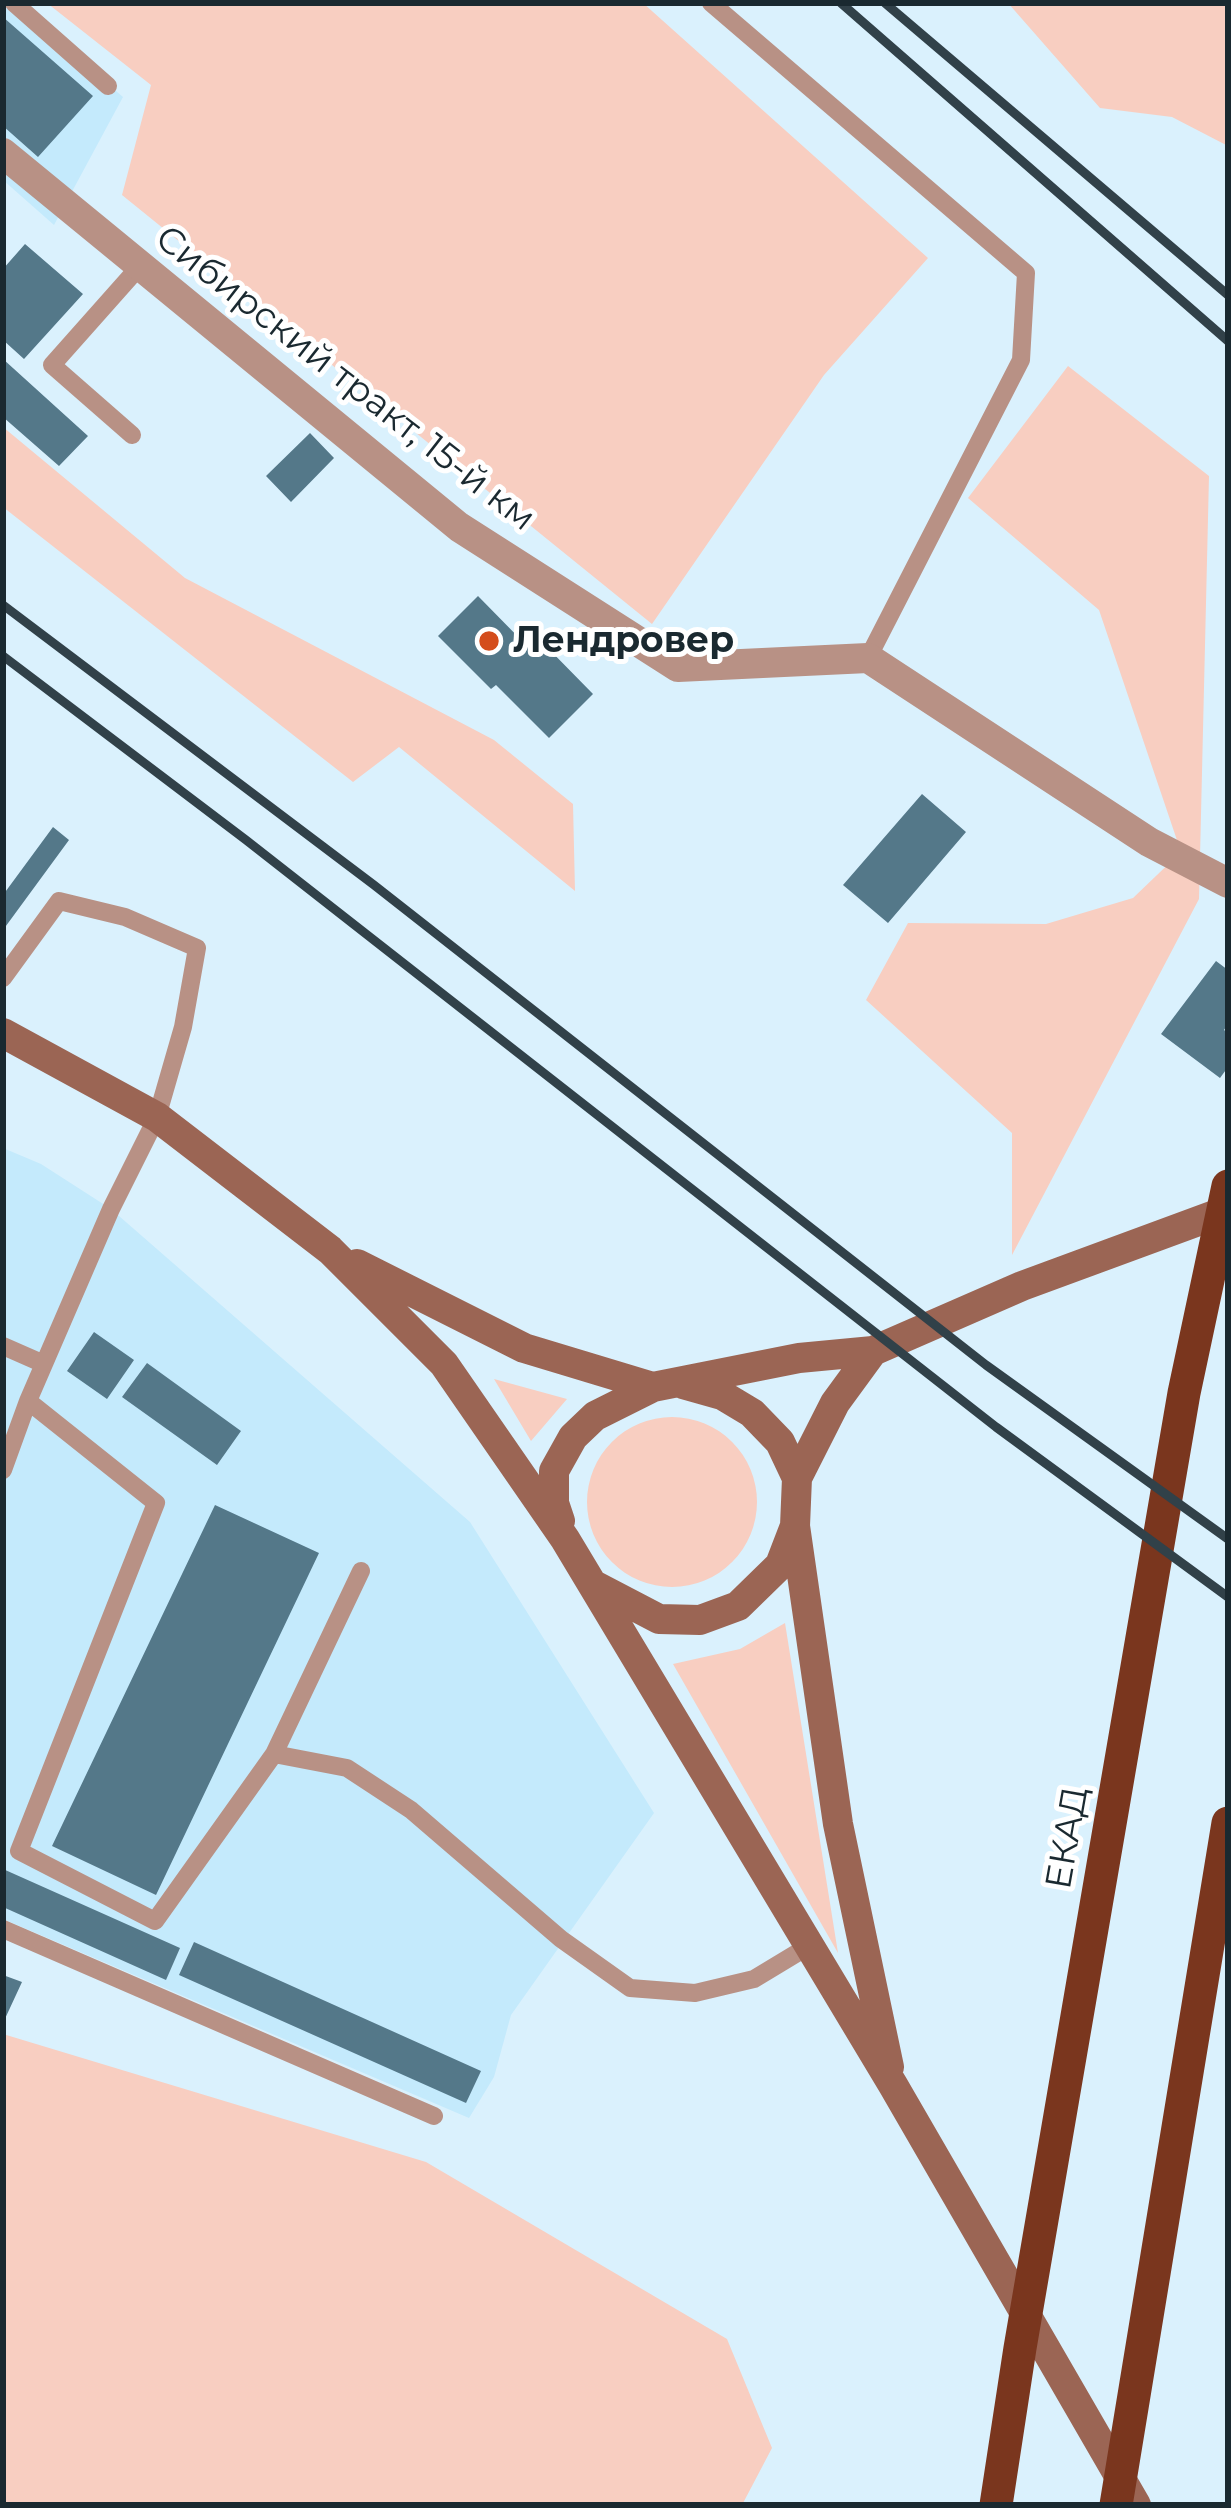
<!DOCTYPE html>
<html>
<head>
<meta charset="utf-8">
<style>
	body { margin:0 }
	#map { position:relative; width:1231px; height:2508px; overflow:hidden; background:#daf1fd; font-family:Montserrat,sans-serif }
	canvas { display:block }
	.frame { position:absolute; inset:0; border:6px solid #1a2930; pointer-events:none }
</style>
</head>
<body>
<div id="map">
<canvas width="1231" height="2508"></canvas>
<div class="frame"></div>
</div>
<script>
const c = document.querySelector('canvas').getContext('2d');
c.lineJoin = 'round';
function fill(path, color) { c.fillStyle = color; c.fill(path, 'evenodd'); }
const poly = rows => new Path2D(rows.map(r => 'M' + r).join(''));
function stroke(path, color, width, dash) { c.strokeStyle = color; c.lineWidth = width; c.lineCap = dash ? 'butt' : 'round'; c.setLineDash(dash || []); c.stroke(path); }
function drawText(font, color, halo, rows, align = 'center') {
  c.font = font + ' Montserrat,sans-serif'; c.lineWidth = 10; c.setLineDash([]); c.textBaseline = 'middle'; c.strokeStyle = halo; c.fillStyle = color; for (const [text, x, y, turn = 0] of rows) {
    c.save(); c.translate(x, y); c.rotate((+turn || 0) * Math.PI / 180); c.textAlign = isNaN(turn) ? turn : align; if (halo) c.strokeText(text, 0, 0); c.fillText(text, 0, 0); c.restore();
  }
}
fill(poly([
	[3,3,14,3,123,97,54,225,3,180],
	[3,1148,41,1164,111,1209,470,1522,654,1813,511,2015,494,2077,469,2118,3,1919]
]), '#c4eafc');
fill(poly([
	[47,3,643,3,928,258,824,375,652,624,122,195,151,85],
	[1008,3,1228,3,1228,146,1172,117,1100,108],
	[1068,366,1209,476,1199,899,1012,1255,1012,1133,866,1000,908,923,1046,924,1133,898,1181,852,1099,610,968,498],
	[3,427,185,578,494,740,573,804,575,891,399,747,353,782,3,507],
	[494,1379,567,1399,531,1441],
	'587 1502a85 85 0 1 1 170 0a85 85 0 1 1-170 0Z',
	[785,1623,838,1953,673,1664,740,1649],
	[3,2034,426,2162,727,2339,772,2448,742,2505,3,2505]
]), '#f8cec1');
fill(poly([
	[3,17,93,96,38,157,3,126],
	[25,244,83,294,24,359,3,340,3,269],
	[3,359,88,436,59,466,3,417],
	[310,433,334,458,291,502,266,476],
	[478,596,531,650,541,641,593,694,549,738,496,685,491,689,438,636],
	[922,794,966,832,888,923,843,885],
	[53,827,69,840,3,930,3,895],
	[1216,961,1228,970,1228,1024,1224,1030,1228,1033,1228,1067,1220,1078,1161,1034],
	[94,1332,134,1360,107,1399,67,1371],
	[147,1363,241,1431,217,1465,122,1397],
	[215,1505,319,1553,156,1895,52,1846],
	[3,1869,180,1948,166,1980,3,1907],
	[194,1942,481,2071,466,2103,179,1975],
	[3,1975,22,1982,3,2023]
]), '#547889');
stroke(poly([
	[14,3,108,86],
	[711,3,1026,273,1021,360,868,658],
	[132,435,52,365,139,267],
	[3,978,59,901,125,917,197,948,183,1027,157,1117,111,1209,28,1401,156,1503,19,1851,155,1921,274,1754,347,1768,411,1810,561,1939,630,1988,695,1993,754,1979,807,1947],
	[3,1346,44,1364],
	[3,1470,28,1401],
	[274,1754,361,1571],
	[3,1929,434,2116]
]), '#b89185', 18);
stroke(poly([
	[3,153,459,527,678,667,868,658,1149,842,1228,883]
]), '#b89185', 30);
stroke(poly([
	[3,1033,157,1117,330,1250,444,1364,565,1539,893,2085,1136,2505],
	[357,1264,524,1348,653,1387],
	[873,1351,835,1403,797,1478,795,1526,838,1824,889,2067],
	[683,1384,722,1395,752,1413,780,1442,797,1478],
	[560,1521,554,1503,554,1471,573,1437,595,1416,653,1387,799,1358,873,1351,1022,1286,1228,1210],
	[592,1584,659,1619,700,1620,738,1606,780,1565,795,1526]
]), '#9b6554', 30);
stroke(poly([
	[996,2505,1020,2348,1184,1393,1228,1186],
	[1116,2505,1228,1823]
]), '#7a361e', 33);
stroke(poly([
	[841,3,1228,341],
	[885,3,1228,295],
	[3,605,374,885,986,1365,1228,1539],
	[3,656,246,840,996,1427,1228,1597]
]), '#314149', 9);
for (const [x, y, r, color] of [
	[489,641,12,"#d44d1c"]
]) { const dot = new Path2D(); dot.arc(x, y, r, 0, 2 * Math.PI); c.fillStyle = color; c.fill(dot); stroke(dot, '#fff', 4.5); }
drawText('36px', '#1a2930', '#fff', [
	["Сибирский тракт, 15-й км",345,379,38],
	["ЕКАД",1068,1838,-80]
]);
drawText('bold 36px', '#1a2930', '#fff', [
	["Лендровер",513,641]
], 'left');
</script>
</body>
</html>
